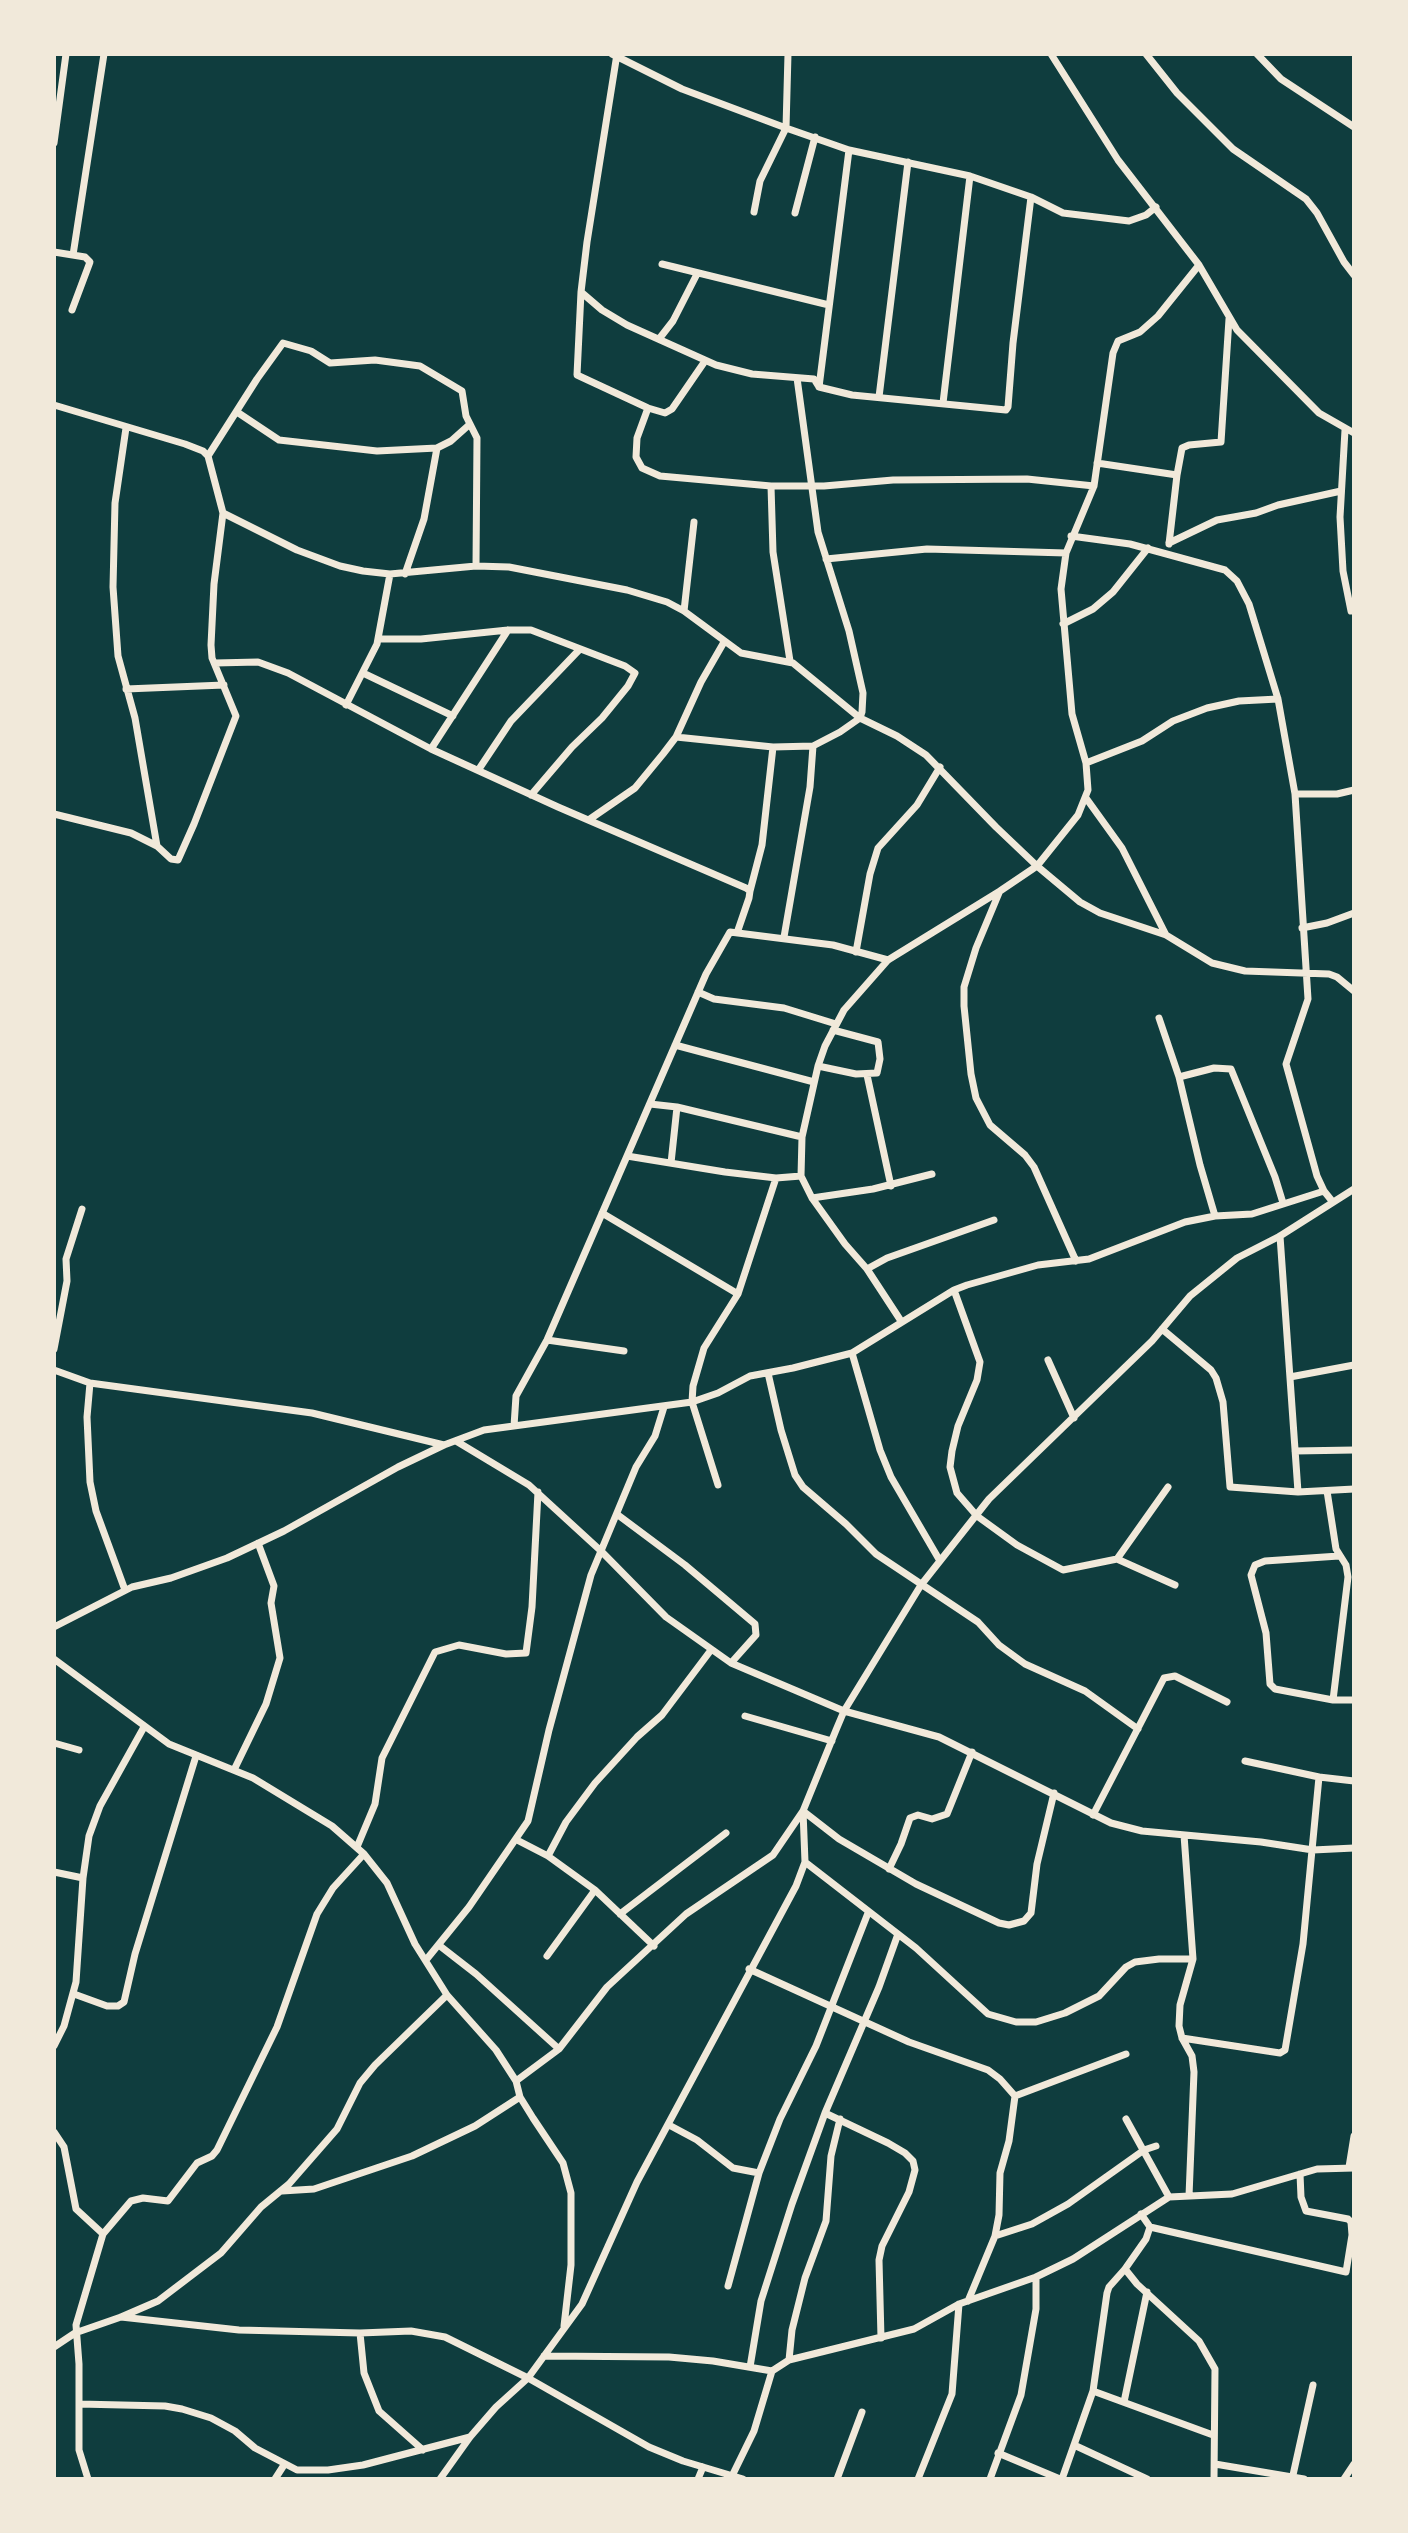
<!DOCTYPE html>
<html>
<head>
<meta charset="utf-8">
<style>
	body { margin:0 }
	#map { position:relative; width:1408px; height:2533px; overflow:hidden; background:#0f3d3e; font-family:"Public Sans",sans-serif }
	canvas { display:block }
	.frame { position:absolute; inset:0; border:56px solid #f1e9da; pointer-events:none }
</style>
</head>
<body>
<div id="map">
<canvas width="1408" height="2533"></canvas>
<div class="frame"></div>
</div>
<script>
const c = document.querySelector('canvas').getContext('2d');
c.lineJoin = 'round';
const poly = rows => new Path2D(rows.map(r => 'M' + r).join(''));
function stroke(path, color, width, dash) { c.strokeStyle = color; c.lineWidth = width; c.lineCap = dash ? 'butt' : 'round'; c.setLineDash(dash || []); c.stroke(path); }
stroke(poly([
	[612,54,682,89,786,128,849,150,970,176,1031,197,1063,213,1129,221,1146,215,1156,207],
	[1051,54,1118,160,1199,265,1237,330,1319,413,1354,433],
	[1146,54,1177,93,1233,149,1306,199,1317,213,1344,262,1354,275],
	[1257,54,1281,79,1354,127],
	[54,143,66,54],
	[754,212,760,181,786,128,788,54],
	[795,213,815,137],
	[54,252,85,257,90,262,72,310],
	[73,255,104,54],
	[662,264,829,305],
	[1199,265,1158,316,1140,332,1118,341,1113,353,1094,486,1066,553,1061,589,1072,714,1086,763,1088,790,1078,815,1037,866,1080,902,1100,913,1166,935,1212,963,1245,971,1329,974,1337,977,1354,991],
	[581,292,587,242,617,54],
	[659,339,673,321,697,274],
	[705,361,672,409,665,413,648,408,577,375,581,292,602,310,627,325,716,365,752,374,814,379,819,387,852,395,1006,410,1008,407,1013,343,1031,197],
	[819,387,849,150],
	[879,397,908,162],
	[943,403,970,176],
	[54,405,185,444,203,451,208,456,223,513,214,584,211,645,212,658,236,716,194,824,178,860,171,859,157,846,131,833,54,814],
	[648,408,637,438,636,457,642,468,660,476,771,486,824,486,893,480,1027,479,1094,486],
	[237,412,279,440,377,451,437,448,451,441,470,424],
	[126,428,115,503,113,587,118,656,135,718,157,846],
	[1345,430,1340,517,1343,571,1351,611],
	[208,456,257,379,283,343,311,351,330,363,375,360,420,366,462,391,466,416,477,438,476,566],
	[1097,463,1177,475,1169,544],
	[1177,475,1182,448,1189,445,1221,442,1229,319],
	[771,486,773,552,790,661],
	[223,513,297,550,340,566,363,571,390,574,476,566,509,567,627,590,667,602,684,611,741,653,793,663,860,718,897,736,926,755,996,827,1037,866,1000,891,888,960,844,1010,825,1046,818,1066,802,1137,801,1176,812,1198,845,1244,867,1269,901,1321],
	[1071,536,1130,544,1225,570,1237,581,1249,604,1278,699,1295,794,1308,999,1286,1064,1317,1176,1324,1191],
	[1169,543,1217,520,1256,513,1278,505,1341,491],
	[826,559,927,549,1066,553],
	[405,574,424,519,437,448],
	[684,611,694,522],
	[1063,624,1093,609,1113,592,1148,548],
	[378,639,421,639,508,630,531,630,625,666,635,673,628,686,602,718,572,747,531,795],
	[215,663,258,662,288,673,431,749,558,807,746,888,750,891,749,898,737,933],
	[363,673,453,716],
	[126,689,224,685],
	[346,705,377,644,390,574],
	[676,737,773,747,813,746,840,732,860,718,862,712,863,693,849,631,818,532,797,378],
	[431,749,508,630],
	[1086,763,1142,741,1173,721,1207,708,1239,701,1278,699],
	[479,769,511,721,580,649],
	[1295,794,1337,794,1354,790],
	[1086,798,1122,848,1166,935],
	[590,819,635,788,663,754,676,737,701,682,724,642],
	[750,891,762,845,773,747],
	[999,893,976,948,964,987,964,1006,971,1074,976,1098,990,1125,1025,1155,1034,1167,1076,1261],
	[1302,928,1327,923,1354,913],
	[784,937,810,787,813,746],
	[856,952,870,874,878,848,917,805,940,767],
	[698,992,714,999,784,1008,836,1024],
	[1159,1018,1179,1077,1200,1165,1215,1216],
	[675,1045,814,1082],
	[818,1066,856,1074,877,1073,880,1059,878,1042,833,1030],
	[867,1075,891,1186],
	[1179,1077,1214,1068,1231,1069,1275,1177,1283,1203],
	[650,1104,677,1107,802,1137],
	[671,1163,677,1107],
	[801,1176,776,1178,725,1172,627,1156,706,974,730,932,833,945,888,960],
	[812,1198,873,1189,932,1174],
	[602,1213,738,1294,776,1178],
	[1280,1236,1298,1492],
	[867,1269,887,1258,994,1220],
	[954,1290,980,1362,977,1380,958,1426,952,1451,950,1467,957,1493,977,1516,1017,1545,1063,1570,1117,1559,1175,1585],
	[1162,1329,1211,1370,1216,1378,1223,1402,1230,1487,1298,1492,1354,1489],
	[547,1340,624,1351],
	[54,1349,67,1281,66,1259,82,1209],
	[852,1353,880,1450,891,1477,940,1561],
	[1048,1360,1074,1418],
	[54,1370,90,1383,312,1413,444,1445],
	[768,1373,781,1430,795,1475,803,1487,846,1524,876,1554,978,1622,999,1645,1025,1664,1085,1691,1138,1729],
	[1290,1377,1354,1365],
	[90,1383,87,1417,90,1482,96,1511,125,1590],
	[514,1426,516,1396,547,1340,627,1156],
	[456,1441,529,1485,601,1551,666,1617,731,1663,844,1711,939,1737,1111,1823,1142,1831,1261,1842,1313,1850,1354,1848],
	[1295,1451,1354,1450],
	[718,1485,692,1402,693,1386,704,1348,738,1294],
	[1327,1491,1336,1549,1346,1565,1348,1577,1333,1700],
	[618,1515,685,1565,755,1624,756,1635,731,1663],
	[1339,1556,1265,1561,1255,1565,1251,1575,1266,1633,1270,1684,1275,1689,1333,1700,1354,1700],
	[1117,1559,1168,1487],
	[54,1627,132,1587,171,1578,227,1558,284,1531,398,1467,444,1445,484,1430,692,1402,718,1393,750,1376,793,1368,852,1353,954,1290,967,1285,1038,1265,1089,1259,1185,1222,1215,1216,1252,1214,1324,1191,1332,1201],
	[54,1659,169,1744,253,1778,332,1826,364,1854,387,1883,415,1944,447,1995,496,2050,516,2081,520,2097,533,2118,563,2163,571,2193,571,2265,564,2326],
	[745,1716,832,1741],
	[54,1743,79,1750],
	[1245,1761,1319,1777],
	[234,1770,266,1704,280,1658,271,1603,274,1586,258,1543],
	[1093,1815,1164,1678,1175,1676,1227,1702],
	[1184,1835,1193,1959,1180,2005,1179,2026,1182,2038,1192,2056,1194,2072,1189,2196],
	[517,1840,548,1856,595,1890,654,1946],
	[357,1847,375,1804,382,1758,435,1652,459,1645,506,1654,526,1653,532,1607,538,1492],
	[548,1856,566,1822,595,1783,637,1737,662,1715,711,1650],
	[805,1862,916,1948,988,2014,1016,2022,1036,2022,1065,2013,1099,1996,1126,1967,1135,1962,1159,1959,1193,1959],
	[889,1869,901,1844,910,1818,918,1815,932,1819,947,1814,972,1752],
	[54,1872,83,1878],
	[620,1914,726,1833],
	[440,1946,476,1974,559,2049],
	[547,1956,595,1890],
	[426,1960,469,1907,528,1821,549,1730,591,1575,636,1467,655,1436,664,1407],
	[749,1969,909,2042,988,2070,1000,2079,1015,2096,1009,2141,1000,2173,999,2215,995,2236,968,2301],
	[74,1994,107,2006,118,2006,124,2002,135,1954,196,1756],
	[1182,2038,1280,2053,1285,2050,1303,1944,1319,1777,1354,1781],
	[54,2046,64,2026,76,1982,83,1878,89,1836,100,1806,144,1727],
	[516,2081,559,2049,607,1987,686,1914,773,1855,803,1811,839,1839,916,1884,999,1923,1009,1925,1024,1921,1031,1913,1037,1864,1054,1793],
	[1015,2096,1126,2054],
	[825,2113,888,2143,905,2153,913,2161,915,2170,909,2192,882,2246,879,2260,881,2338],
	[1126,2119,1169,2197],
	[669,2125,697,2140,733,2168,759,2173],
	[54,2132,64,2147,76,2209,103,2234],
	[1349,2167,1354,2136],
	[282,2191,314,2189,412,2156,475,2126,520,2097],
	[1141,2214,1150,2227,1146,2239,1125,2269,1137,2284,1199,2341,1215,2369,1214,2479],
	[1150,2227,1346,2272,1352,2235,1351,2222,1348,2219,1306,2211,1301,2197,1300,2174],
	[995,2236,1032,2224,1068,2204,1144,2150,1156,2146],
	[728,2286,759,2173,780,2119,816,2046,868,1913],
	[121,2317,239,2330,360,2333,411,2331,445,2337,528,2378,649,2447,683,2461,743,2479],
	[360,2333,364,2373,379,2411,423,2450],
	[54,2347,75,2333,121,2317,158,2301,221,2253,261,2207,289,2184,337,2129,360,2083,375,2065,447,1995],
	[544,2356,669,2357,713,2361,772,2371],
	[789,2360,792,2330,805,2278,826,2221,831,2156,840,2119],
	[750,2367,761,2301,792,2204,825,2113,879,1987,898,1934],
	[1093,2391,1213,2435],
	[1124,2402,1147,2292],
	[79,2404,165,2406,182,2409,211,2418,235,2431,255,2448,297,2470,328,2470,363,2465,470,2437],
	[1074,2445,1147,2479],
	[998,2453,1060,2479],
	[1215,2464,1304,2479],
	[733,2474,754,2431,772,2371,789,2360,914,2329,959,2304,1036,2277,1073,2259,1169,2197,1232,2194,1317,2169,1354,2168],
	[1293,2475,1313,2385],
	[88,2479,79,2450,79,2364,76,2325,103,2234,131,2201,143,2198,168,2201,197,2163,212,2156,217,2150,277,2027,317,1914,333,1888,364,1854],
	[275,2479,284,2465],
	[440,2479,470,2437,496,2407,528,2378,582,2304,637,2182,796,1886,805,1862,803,1811,836,1730,844,1711,921,1585,989,1499,1152,1341,1190,1296,1237,1258,1280,1236,1354,1189],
	[698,2479,703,2467],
	[837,2479,862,2412],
	[918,2479,952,2394,959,2304],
	[990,2479,1021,2395,1036,2309,1036,2277],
	[1062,2479,1093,2391,1107,2293,1109,2287,1125,2269],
	[1344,2479,1354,2464]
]), '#f1e9da', 7);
</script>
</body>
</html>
